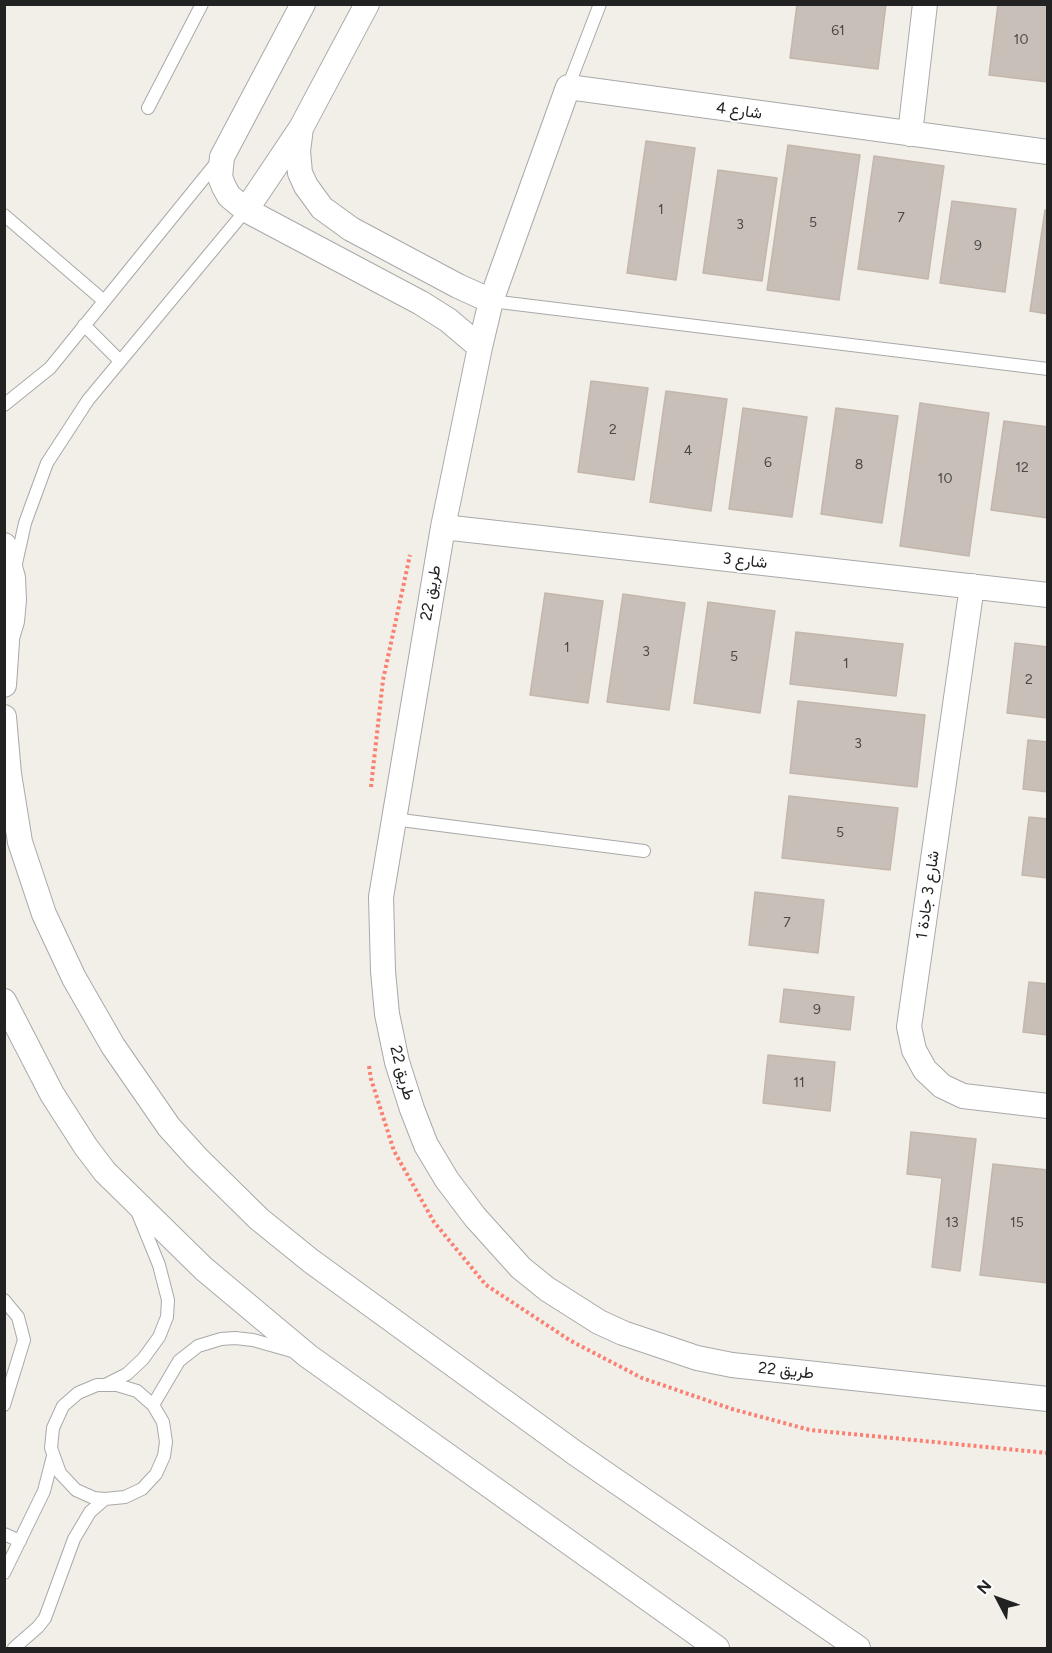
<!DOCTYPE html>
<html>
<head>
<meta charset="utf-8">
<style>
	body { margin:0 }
	#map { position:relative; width:1052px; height:1653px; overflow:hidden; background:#f2efe9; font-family:Figtree,sans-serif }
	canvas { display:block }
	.frame { position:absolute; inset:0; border:6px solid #222; pointer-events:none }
	.north { position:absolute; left:968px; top:1569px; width:60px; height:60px; -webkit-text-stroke:4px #fff; paint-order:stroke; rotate:311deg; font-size:16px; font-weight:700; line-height:24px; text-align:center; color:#222 }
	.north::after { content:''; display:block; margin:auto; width:21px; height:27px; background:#222; clip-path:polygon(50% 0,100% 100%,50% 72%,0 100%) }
</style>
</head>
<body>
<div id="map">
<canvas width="1052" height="1653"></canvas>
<div class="frame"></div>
<div class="north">N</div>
</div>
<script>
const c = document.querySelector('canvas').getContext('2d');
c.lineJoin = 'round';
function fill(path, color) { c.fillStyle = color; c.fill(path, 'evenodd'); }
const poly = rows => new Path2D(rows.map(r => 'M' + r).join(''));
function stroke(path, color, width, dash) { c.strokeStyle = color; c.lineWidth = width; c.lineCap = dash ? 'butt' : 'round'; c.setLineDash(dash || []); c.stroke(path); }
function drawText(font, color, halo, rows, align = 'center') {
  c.font = font + ' Figtree,Vazirmatn,sans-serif'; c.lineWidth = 4.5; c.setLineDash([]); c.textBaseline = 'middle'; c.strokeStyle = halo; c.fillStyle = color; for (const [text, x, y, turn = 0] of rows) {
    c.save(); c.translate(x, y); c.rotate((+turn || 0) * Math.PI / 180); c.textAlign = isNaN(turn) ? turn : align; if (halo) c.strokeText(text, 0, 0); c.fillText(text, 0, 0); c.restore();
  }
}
const building = poly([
	[797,4,886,4,878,69,790,58,797,4],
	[998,4,1048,4,1048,82,989,75,998,4],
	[646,141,695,148,676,280,627,273,646,141],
	[788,145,860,155,839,300,767,290,788,145],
	[874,156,944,166,928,279,858,269,874,156],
	[718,170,777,178,762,281,703,273,718,170],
	[952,201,1016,209,1005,292,940,283,952,201],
	[1045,210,1048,210,1048,314,1030,311,1045,210],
	[591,381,648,388,634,480,578,472,591,381],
	[666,391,727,399,711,511,650,502,666,391],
	[920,403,989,413,969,556,900,546,920,403],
	[743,408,807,417,792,517,729,509,743,408],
	[836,408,898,416,882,523,821,514,836,408],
	[1004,421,1048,427,1048,518,991,510,1004,421],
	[545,593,603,601,588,703,530,695,545,593],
	[623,594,685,603,669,710,607,702,623,594],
	[708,602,775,611,760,713,694,703,708,602],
	[796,632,903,644,896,696,790,684,796,632],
	[1015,643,1048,647,1048,718,1007,713,1015,643],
	[798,701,925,715,917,787,790,773,798,701],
	[1028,740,1048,742,1048,792,1023,789,1028,740],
	[789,796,898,808,890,870,782,858,789,796],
	[1029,817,1048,819,1048,878,1022,875,1029,817],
	[755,892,824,900,818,953,749,945,755,892],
	[1029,982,1048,984,1048,1035,1023,1032,1029,982],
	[784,989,854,997,850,1030,780,1022,784,989],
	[768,1055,835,1062,830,1111,763,1103,768,1055],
	[911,1132,976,1139,960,1271,932,1267,942,1178,907,1174,911,1132],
	[993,1164,1048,1170,1048,1283,980,1275,993,1164]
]);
fill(building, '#c7bfb8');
stroke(building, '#c4b6ab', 1.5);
const lane = poly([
	[568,87,600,4],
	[148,108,202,4],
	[4,215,104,301],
	[491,301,1048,369],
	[84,325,120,361],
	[4,405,50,368,217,162],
	[15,568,25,523,47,463,88,400,246,210],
	[393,819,644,851],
	[4,1300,18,1317,24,1340,4,1405],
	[107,1384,127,1374,143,1359,159,1337,167,1317,168,1300,159,1265,137,1211],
	[153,1405,179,1361,198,1346,221,1339,235,1338,253,1340,292,1351],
	[4,1534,20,1541],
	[4,1573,44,1491,53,1456],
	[14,1648,38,1627,45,1618,74,1539,90,1512,105,1499,125,1497,142,1489,156,1474,164,1456,166,1442,163,1422,153,1405,137,1391,117,1385,97,1385,78,1393,63,1406,53,1428,51,1448,60,1473,76,1490,94,1498,105,1499]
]);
const street = poly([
	[303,4,222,157,220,177,224,187,229,196,246,210,421,303,448,320,480,347],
	[301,128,298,151,300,173,306,186,322,208,351,229,458,286,491,301],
	[910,134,925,4],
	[1048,152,568,87,491,301,480,347,443,527,381,897,383,971,387,1014,397,1062,412,1109,426,1145,447,1180,475,1217,521,1268,547,1289,599,1322,623,1333,697,1358,732,1365,1048,1399],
	[246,210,301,128,367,4],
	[443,527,1048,595],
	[4,545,13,578,14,600,12,621,4,648],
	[972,586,909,1027,914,1050,925,1070,942,1086,963,1096,1048,1106],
	[4,685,7,642],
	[4,717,9,774,20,842,44,914,74,978,113,1046,169,1127,197,1158,259,1219,311,1261,575,1453,858,1648],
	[4,1001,52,1094,86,1147,105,1172,204,1269,308,1356,717,1648]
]);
stroke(lane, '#a9a9a9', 14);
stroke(street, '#a9a9a9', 26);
stroke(poly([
	[371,787,383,680,410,555],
	[369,1066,371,1079,394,1151,434,1222,486,1285,571,1341,642,1378,732,1409,810,1430,1048,1453]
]), '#fa8072', 4, [3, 3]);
stroke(lane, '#fff', 12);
stroke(street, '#fff', 24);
drawText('14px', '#4b4948', null, [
	["61",838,31],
	["10",1021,40],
	["1",661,210],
	["7",901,218],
	["5",813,223],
	["3",740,225],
	["9",978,246],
	["2",613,430],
	["4",688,451],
	["6",768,463],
	["8",859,465],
	["12",1022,468],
	["10",945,479],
	["1",567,648],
	["3",646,652],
	["5",734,657],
	["1",846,664],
	["2",1029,680],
	["3",858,744],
	["5",840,833],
	["7",787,923],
	["9",817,1010],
	["11",799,1083],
	["13",952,1223],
	["15",1017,1223]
]);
drawText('16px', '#222', '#fff', [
	["شارع 4",739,111,8],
	["شارع 3",745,561,6],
	["طريق 22",431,593,-80],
	["شارع 3 جادة 1",928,895,-82],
	["طريق 22",402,1073,75],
	["طريق 22",786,1371,6]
]);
</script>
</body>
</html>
